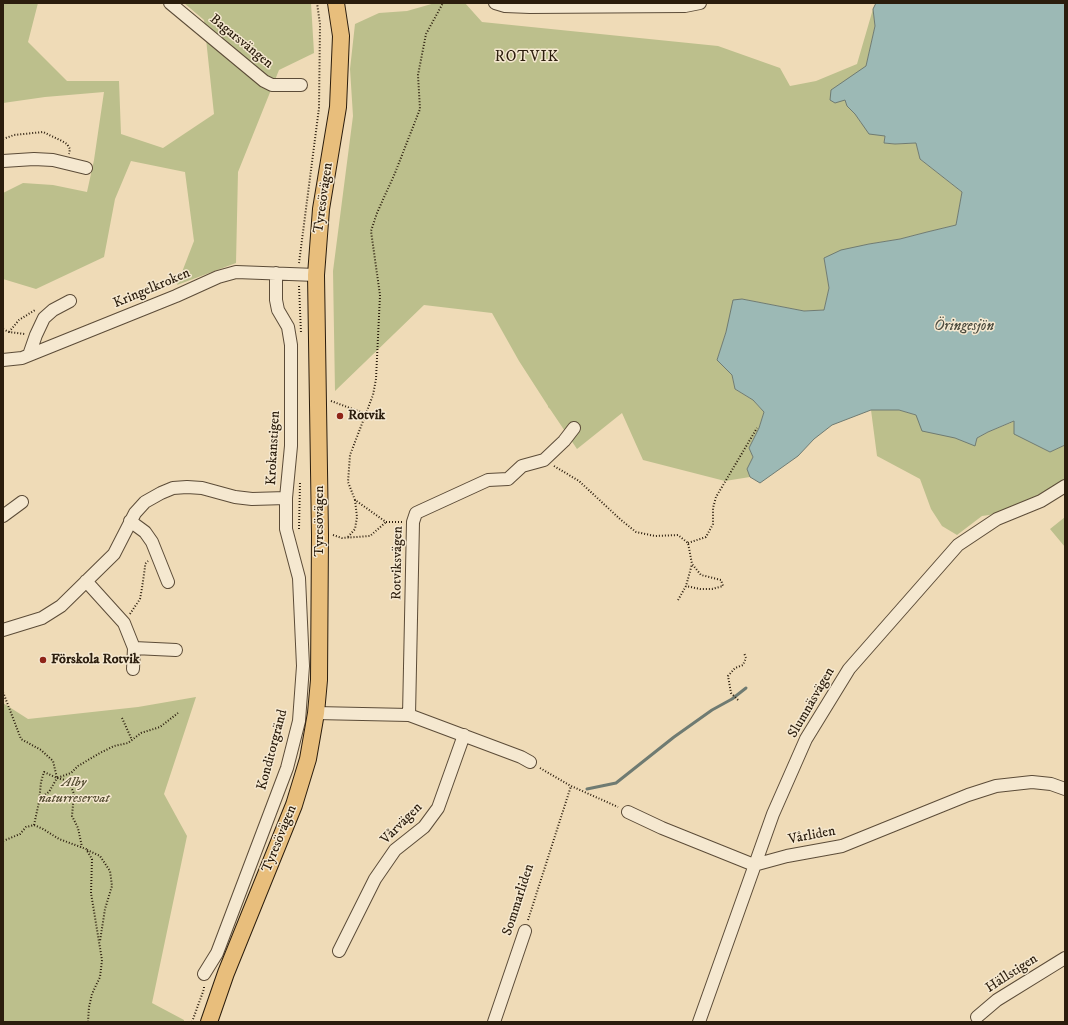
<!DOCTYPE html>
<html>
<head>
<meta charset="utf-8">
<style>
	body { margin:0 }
	#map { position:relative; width:1068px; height:1025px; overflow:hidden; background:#efdbb7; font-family:"IM FELL DW Pica",serif }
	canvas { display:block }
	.frame { position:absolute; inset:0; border:4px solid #2b1d0d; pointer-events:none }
</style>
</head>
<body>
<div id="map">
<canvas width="1068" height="1025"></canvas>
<div class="frame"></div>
</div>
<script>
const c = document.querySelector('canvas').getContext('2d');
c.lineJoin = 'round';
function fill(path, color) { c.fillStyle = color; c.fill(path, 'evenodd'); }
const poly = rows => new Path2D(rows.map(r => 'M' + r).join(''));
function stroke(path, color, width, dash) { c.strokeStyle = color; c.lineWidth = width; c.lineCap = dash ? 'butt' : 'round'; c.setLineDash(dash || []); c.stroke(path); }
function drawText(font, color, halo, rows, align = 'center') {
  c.font = font + ' "IM FELL DW Pica",serif'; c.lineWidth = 3; c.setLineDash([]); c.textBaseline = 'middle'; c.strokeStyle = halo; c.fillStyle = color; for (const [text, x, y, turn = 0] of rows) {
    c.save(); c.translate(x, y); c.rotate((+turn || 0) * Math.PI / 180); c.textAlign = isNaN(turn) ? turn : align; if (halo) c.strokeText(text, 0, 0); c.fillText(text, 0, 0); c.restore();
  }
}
fill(poly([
	[3,3,38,3,28,42,67,81,119,81,121,134,163,148,214,114,204,20,184,3,311,3,314,53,279,70,238,172,236,263,177,285,194,241,185,172,131,161,115,199,104,257,36,289,3,279,3,193,23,183,53,185,87,192,94,160,104,92,45,97,3,103],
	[435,3,465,3,482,22,718,46,780,68,790,86,816,81,857,64,873,9,875,26,866,66,845,99,847,106,855,113,861,123,885,136,884,143,895,144,916,143,920,159,962,192,956,225,927,232,900,239,869,244,824,258,829,288,824,310,804,311,742,299,726,332,717,360,732,375,735,389,753,400,764,412,759,428,749,448,753,457,747,469,750,477,725,481,643,460,622,413,577,449,550,409,548,407,548,406,519,361,492,313,424,305,335,391,333,271,353,116,350,69,355,24,379,13,407,11],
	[871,410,899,410,916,415,955,438,975,445,977,438,988,432,1015,421,1015,434,1050,452,1065,445,1065,481,1043,496,996,514,982,516,957,535,942,526,931,509,920,479,877,456],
	[1065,517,1065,547,1050,529],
	[196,697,164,794,187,836,152,1003,184,1020,184,1022,3,1022,3,703,28,719,138,707]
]), '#bcbf8c');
const water = poly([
	[876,3,1065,3,1065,445,1050,452,1014,434,1014,421,988,432,977,438,975,446,955,438,922,431,916,415,899,410,871,410,832,425,814,439,798,456,760,483,750,477,747,469,753,457,749,448,759,428,764,412,753,400,735,389,732,375,717,360,726,332,733,300,742,299,804,311,824,310,829,288,824,258,841,250,869,244,900,239,927,232,956,225,962,192,920,159,916,143,895,144,884,143,885,136,869,134,855,114,847,106,845,100,835,103,830,100,831,90,866,66,875,26,873,9,876,3]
]);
fill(water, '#9cb9b5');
stroke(water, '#6f7b72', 1);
stroke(poly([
	[587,789,616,783,674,737,712,710,732,699,746,688]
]), '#6f7b72', 3);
const minor = poly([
	[170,3,264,81,272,85,301,85],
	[495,3,505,6,530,7,685,6,700,3],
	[3,161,34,159,53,160,86,168],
	[29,355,36,335,44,318,53,310,70,301],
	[3,360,22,358,176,296,218,277,236,272,316,275],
	[3,516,22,502],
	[130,521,145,532,152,542,168,582],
	[86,581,124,623,134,648,176,650],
	[3,630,42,618,61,606,114,554,135,513,145,502,161,493,173,488,187,487,202,488,235,497,252,499,286,498,291,446,291,345,288,327,278,310,276,300,276,273],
	[133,669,134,648],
	[316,713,409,715,521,757,530,762],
	[409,715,413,522,416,513,488,480,508,479,522,466,544,460,564,441,574,428],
	[628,812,662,828,754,865,787,856,842,846,968,795,996,786,1032,782,1051,784,1065,789],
	[339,951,375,879,395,850,424,827,438,808,464,735],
	[204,974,217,953,287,768,299,721,303,666,299,578,286,529,286,498],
	[977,1017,997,1000,1065,958],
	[494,1022,525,931],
	[699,1022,773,814,806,739,849,669,958,545,997,519,1041,501,1065,486]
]);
const major = poly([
	[209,1022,226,973,294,805,308,759,316,713,319,680,320,535,316,275,321,209,338,107,341,36,336,3]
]);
stroke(minor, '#5c4c38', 14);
stroke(major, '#2b1d0d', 18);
stroke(poly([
	[3,139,14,135,43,132,62,141,67,144,70,149,69,154],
	[299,263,319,108,320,24,317,3],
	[299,286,301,333],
	[3,329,9,332,25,334],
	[9,332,19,320,35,310],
	[331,401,366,414],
	[554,466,579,481,621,520,636,532,655,536,678,535,688,543,692,564,701,575,721,580,723,586,712,589,700,589,686,586],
	[402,522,386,522,355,500,348,482,350,455,373,395,376,379,380,295,371,231,377,213,395,173,420,109,418,75,426,34,443,3],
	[299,529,300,483],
	[333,535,342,538,370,536,386,522],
	[348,537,355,529,357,517,355,500],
	[688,543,706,537,713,524,713,508,716,497,757,428],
	[678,600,686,586,692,564],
	[130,614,140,599,142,588,145,567,145,564,148,561],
	[3,692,21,739,41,750,53,761,57,778],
	[738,700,731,693,728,676,735,668,743,665,746,658,744,653],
	[122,718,132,740],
	[540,768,571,786,618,807],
	[40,798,49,792,57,778,69,781,74,794,72,816,78,828,82,847],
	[34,825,39,802,41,782,44,772,57,778,71,773,78,766,100,753,114,746,128,743,141,733,160,727,178,713],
	[3,841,20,834,26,827,34,825,43,829,59,839,86,849,92,859,91,893,102,960,100,977,92,994,89,1007,88,1022],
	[87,850,100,856,110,871,112,886,105,909,100,941],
	[528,920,571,786],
	[192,1022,204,989,204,985]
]), '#2b1d0d', 2, [1, 2]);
stroke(minor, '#f5e8d0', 12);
stroke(major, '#e8be7c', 16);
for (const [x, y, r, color] of [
	[340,416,4,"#8f2418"],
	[43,660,4,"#8f2418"]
]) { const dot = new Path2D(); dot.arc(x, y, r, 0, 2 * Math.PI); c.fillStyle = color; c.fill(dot); stroke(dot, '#f5e8d0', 1.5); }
drawText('14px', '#2b1d0d', '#f5e8d0', [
	["Bagarsvängen",241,42,39],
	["Tyresövägen",324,198,-82],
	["Kringelkroken",152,289,-23],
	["Krokanstigen",274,448,-87],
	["Tyresövägen",320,521,-90],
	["Rotviksvägen",398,563,-89],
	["Slumnäsvägen",812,703,-60],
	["Konditorgränd",273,750,-75],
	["Vårvägen",402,824,-45],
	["Vårliden",812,836,-11],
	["Tyresövägen",280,839,-68],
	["Sommarliden",519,900,-72],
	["Hällstigen",1012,974,-33]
]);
drawText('bold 14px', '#2b1d0d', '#f5e8d0', [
	["Rotvik",348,416],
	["Förskola Rotvik",51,660]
], 'left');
drawText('italic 14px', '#564e33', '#f5e8d0', [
	["Alby",74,783],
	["naturreservat",74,799]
]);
c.letterSpacing = '1px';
drawText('15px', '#2b1d0d', '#f5e8d0', [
	["ROTVIK",527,58]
]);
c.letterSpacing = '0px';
drawText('italic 15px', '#4d4c3f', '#f5e8d0', [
	["Öringesjön",964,327]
]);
</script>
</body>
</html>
